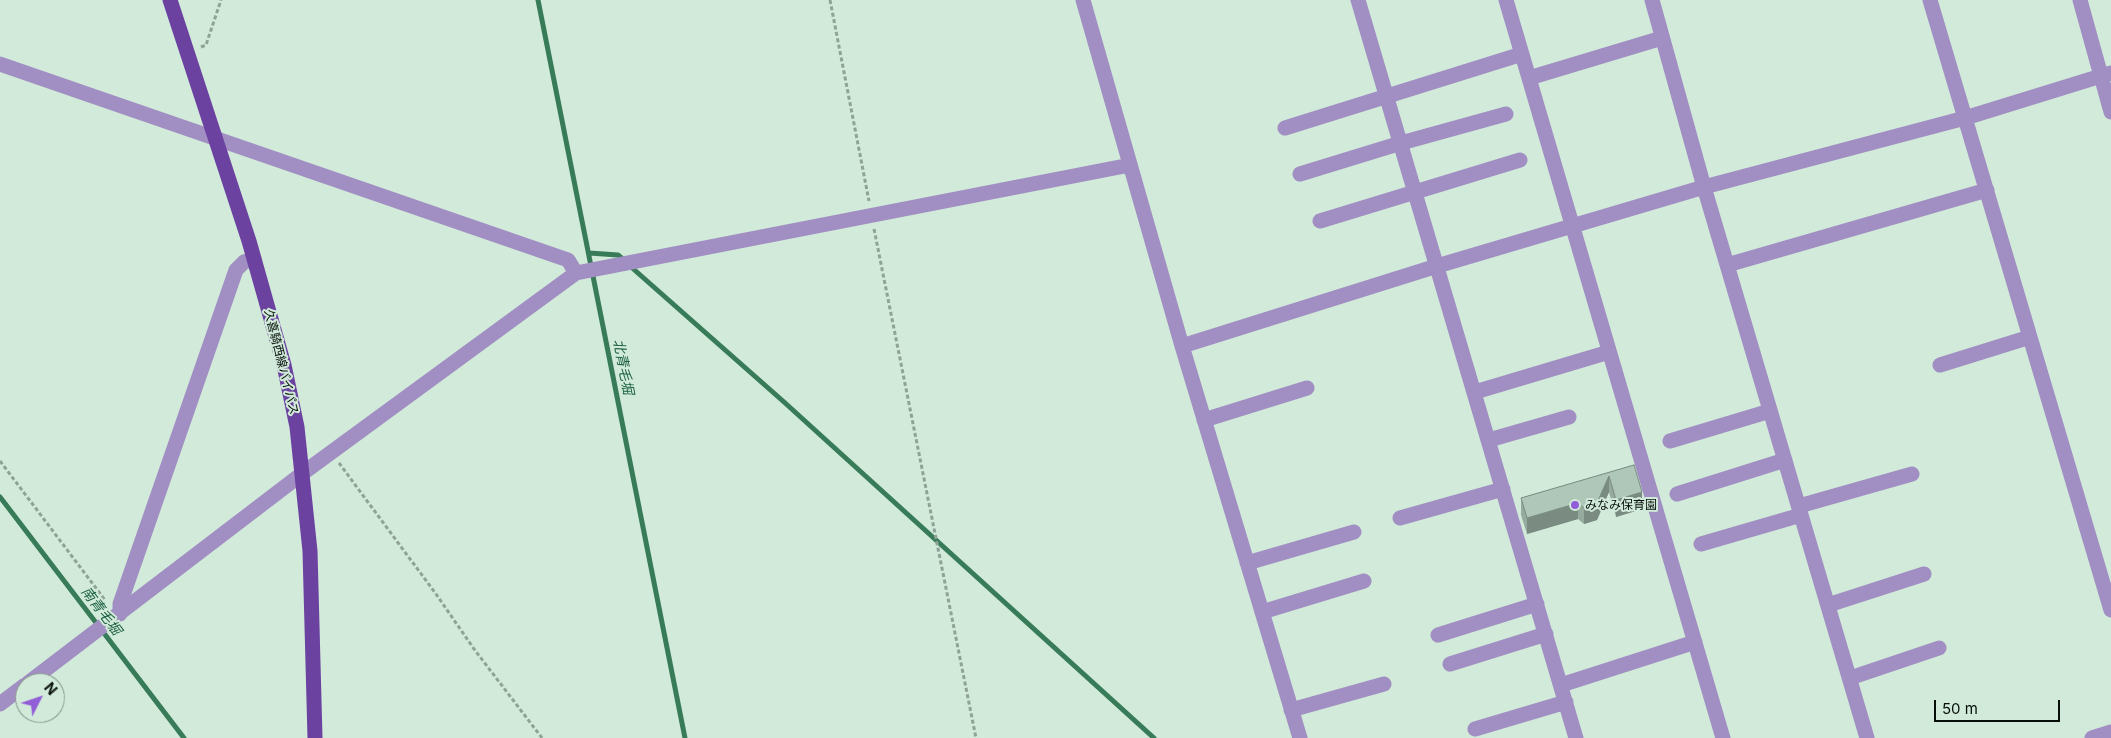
<!DOCTYPE html>
<html>
<head>
<meta charset="utf-8">
<style>
	body { margin:0 }
	#map { position:relative; width:2111px; height:738px; overflow:hidden; background:#d1eada; font-family:Inter,sans-serif }
	canvas { display:block }
	.north { position:absolute; left:15px; top:673px; width:50px; height:50px; box-sizing:border-box; background:#d1eada; border:1px solid #809287; border-radius:50%; rotate:49deg; font-size:14px; font-weight:700; line-height:20px; text-align:center; color:#070f0a }
	.north::after { content:''; display:block; margin:auto; width:18px; height:22px; background:#925ed7; clip-path:polygon(50% 0,100% 100%,50% 72%,0 100%) }
	.scale { position:absolute; left:1934px; top:700px; width:126px; height:22px; box-sizing:border-box; border:2px solid #070f0a; border-top:0; padding-left:6px; font-size:15px; line-height:18px; white-space:nowrap; color:#070f0a; -webkit-text-stroke:4px #d1eada; paint-order:stroke }
</style>
</head>
<body>
<div id="map">
<canvas width="2111" height="738"></canvas>
<div class="north">N</div>
<div class="scale">50 m</div>
</div>
<script>
const c = document.querySelector('canvas').getContext('2d');
c.lineJoin = 'round';
const poly = rows => new Path2D(rows.map(r => 'M' + r).join(''));
function stroke(path, color, width, dash) { c.strokeStyle = color; c.lineWidth = width; c.lineCap = dash ? 'butt' : 'round'; c.setLineDash(dash || []); c.stroke(path); }
function fill(path, color) { c.fillStyle = color; c.fill(path, 'evenodd'); }
function drawText(font, color, halo, rows, align = 'center') {
  c.font = font + ' Inter,"Noto Sans JP",sans-serif'; c.lineWidth = 4; c.setLineDash([]); c.textBaseline = 'middle'; c.strokeStyle = halo; c.fillStyle = color; for (const [text, x, y, turn = 0] of rows) {
    c.save(); c.translate(x, y); c.rotate((+turn || 0) * Math.PI / 180); c.textAlign = isNaN(turn) ? turn : align; if (halo) c.strokeText(text, 0, 0); c.fillText(text, 0, 0); c.restore();
  }
}
stroke(poly([
	[538,0,685,738],
	[589,253,618,255,624,260],
	[630,266,784,402,1154,738],
	[0,497,184,738]
]), '#377b58', 5);
stroke(poly([
	[830,0,869,201],
	[201,47,206,45,221,0],
	[874,229,976,738],
	[0,461,105,600],
	[339,463,436,594,474,649,542,738]
]), '#8fa296', 3, [4, 2.5]);
stroke(poly([
	[1083,0,1182,346,1300,738],
	[1358,0,1576,738],
	[1506,0,1723,738],
	[1652,0,1704,187,1867,738],
	[1930,0,2111,610],
	[2080,0,2111,112],
	[0,64,568,260,576,273],
	[1529,78,1662,38],
	[1285,128,1522,54],
	[1300,174,1401,143,1506,114],
	[1320,221,1520,160],
	[1727,265,1987,190],
	[1182,346,1437,266,1704,187,1965,118,2111,73],
	[1940,365,2030,337],
	[1475,392,1609,352],
	[1204,420,1307,388],
	[1489,440,1569,417],
	[1670,441,1770,411],
	[1677,494,1785,460],
	[1799,506,1912,474],
	[1400,518,1503,489],
	[1701,544,1801,515],
	[1247,563,1354,532],
	[1828,605,1924,574],
	[1262,612,1364,581],
	[120,614,120,604,236,270,244,262,254,259],
	[1438,635,1537,604],
	[1450,664,1546,634],
	[1850,678,1939,648],
	[28,683,303,473,576,273,1130,165],
	[1561,685,1695,642],
	[0,704,25,685],
	[1291,710,1384,684],
	[1475,729,1566,702],
	[2092,738,2111,732]
]), '#a18ec2', 15);
stroke(poly([
	[170,0,249,241,284,365,297,427,310,551,315,738]
]), '#6c42a1', 15);
fill(poly([
	[1634,465,1642,509,1616,517,1609,492,1597,520,1584,524,1578,519,1527,534,1521,515,1521,498]
]), '#96ab9e');
fill(poly([
	[1609,476,1609,492,1597,520,1584,524,1584,508],
	[1642,492,1642,509,1616,517,1616,500],
	[1578,503,1578,519,1527,534,1527,518]
]), '#7a8b81');
const building = poly([
	[1634,465,1642,492,1616,500,1609,476,1597,503,1584,508,1578,503,1527,518,1521,498,1634,465]
]);
fill(building, '#aec7b8');
stroke(building, '#7a8b81', 1);
for (const [x, y, r, color] of [
	[1575,505,5,"#925ed7"]
]) { const dot = new Path2D(); dot.arc(x, y, r, 0, 2 * Math.PI); c.fillStyle = color; c.fill(dot); stroke(dot, '#d1eada', 2); }
drawText('12px', '#070f0a', '#d1eada', [
	["久喜騎西線バイパス",281,362,76]
]);
drawText('12px', '#070f0a', '#d1eada', [
	["みなみ保育園",1585,505]
], 'left');
drawText('italic 14px', '#1d6140', '#d1eada', [
	["北青毛堀",623,367,79],
	["南青毛堀",101,611,53]
]);
</script>
</body>
</html>
